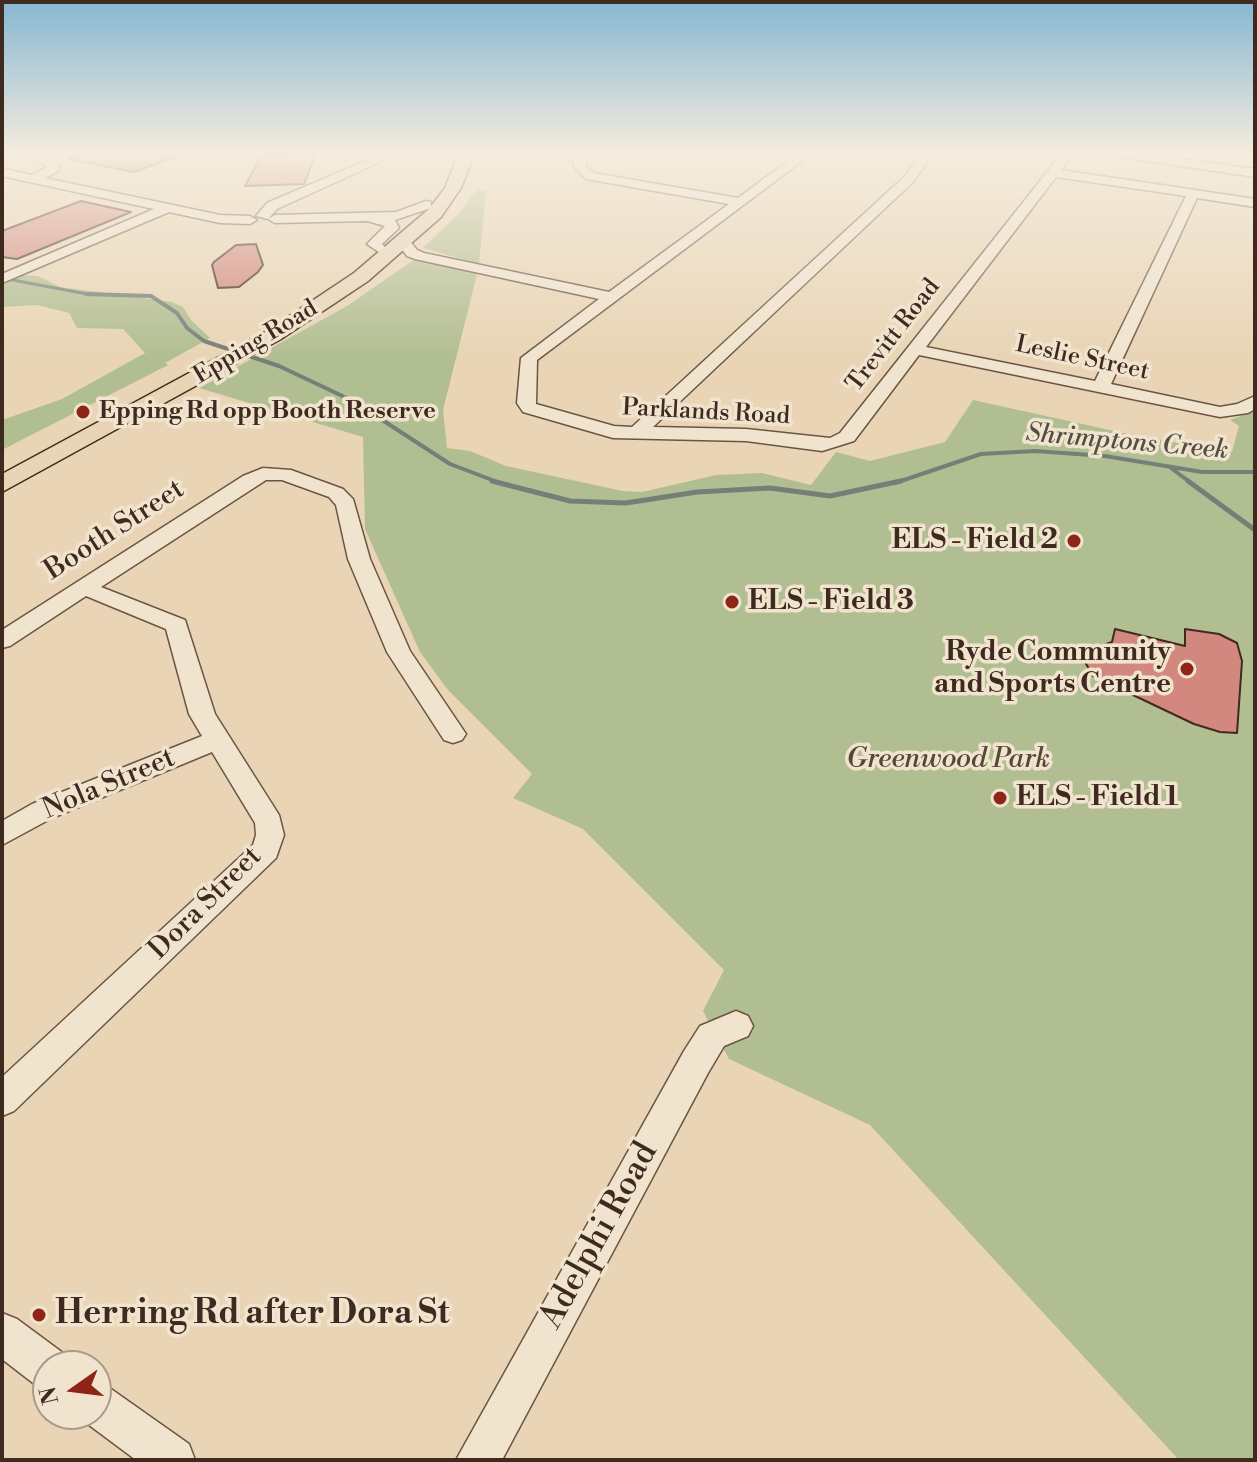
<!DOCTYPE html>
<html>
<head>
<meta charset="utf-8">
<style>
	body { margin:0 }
	#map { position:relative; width:1257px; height:1462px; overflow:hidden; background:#e9d5b5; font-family:"Libre Bodoni",serif }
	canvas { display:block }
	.frame { position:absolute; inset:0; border:4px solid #3f2a20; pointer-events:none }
	.north { position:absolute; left:32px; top:1350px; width:80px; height:80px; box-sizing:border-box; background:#f1e4cf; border:2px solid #aa9a89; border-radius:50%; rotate:256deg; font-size:22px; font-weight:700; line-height:32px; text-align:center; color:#3f2a20 }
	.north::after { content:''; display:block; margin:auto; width:28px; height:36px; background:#8f2418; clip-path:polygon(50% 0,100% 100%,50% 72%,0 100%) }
</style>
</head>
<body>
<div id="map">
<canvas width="1257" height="1462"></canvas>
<div class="frame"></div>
<div class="north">N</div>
</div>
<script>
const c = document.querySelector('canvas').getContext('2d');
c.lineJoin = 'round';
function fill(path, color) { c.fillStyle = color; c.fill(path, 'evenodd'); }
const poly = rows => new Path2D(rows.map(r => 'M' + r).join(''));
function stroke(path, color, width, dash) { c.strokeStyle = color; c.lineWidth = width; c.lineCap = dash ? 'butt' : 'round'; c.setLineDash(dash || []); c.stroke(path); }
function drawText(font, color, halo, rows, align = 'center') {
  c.font = font + ' "Libre Bodoni",serif'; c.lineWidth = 7; c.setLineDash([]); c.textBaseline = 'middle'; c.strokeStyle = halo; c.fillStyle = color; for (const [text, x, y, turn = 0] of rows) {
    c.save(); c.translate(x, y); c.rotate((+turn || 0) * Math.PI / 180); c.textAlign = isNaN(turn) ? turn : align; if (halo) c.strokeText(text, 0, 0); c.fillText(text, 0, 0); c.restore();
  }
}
fill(poly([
	[477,190,486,190,479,264,423,248,456,216],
	[418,257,478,270,443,410,447,448,470,451,506,466,623,491,642,492,716,475,762,473,811,485,836,452,870,461,945,442,973,400,1128,434,1232,452,1239,426,1230,420,1255,411,1255,1460,1179,1460,870,1125,729,1059,703,1011,724,970,583,829,513,798,532,774,448,690,420,652,365,529,363,437,199,388,347,306],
	[2,274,38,276,60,287,172,302,183,307,191,320,210,338,165,363,168,365,2,450,2,420,62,399,145,353,123,329,77,328,69,313,37,305,2,307]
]), '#b1be91');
stroke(poly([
	[2,278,87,294,148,296]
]), '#747f77', 3);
stroke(poly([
	[86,294,151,296,177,313,187,328,204,341,279,366,353,401,450,464,500,483],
	[1171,468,1191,483],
	[895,483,981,454,1035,451,1105,456,1202,472,1255,472]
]), '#747f77', 4);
stroke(poly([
	[492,481,570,501,626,503,697,492,770,488,830,496,901,481],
	[1188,481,1255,530]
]), '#747f77', 5);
const building = poly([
	[70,152,183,152,183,154,134,172,69,159,70,152],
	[316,154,304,184,245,186,262,155,316,154],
	[81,201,131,212,17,259,2,257,2,231,81,201],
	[256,244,263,265,258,272,239,287,218,288,212,265,214,262,236,245,256,244],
	[1115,629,1185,646,1185,629,1219,634,1237,643,1242,661,1237,733,1220,732,1194,724,1093,676,1085,662,1095,648,1112,642,1115,629]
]);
fill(building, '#d3887f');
stroke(building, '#3f2a20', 2);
const minor = poly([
	[49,152,64,152,52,160,60,166,57,172,45,178,220,215,250,216,257,220,250,224,220,223,169,212,2,283,2,274,154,209,2,176,2,168,31,175,47,167,38,160,49,152],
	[377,152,390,152,380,162,277,209,268,219,256,216,267,203,372,158,377,152],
	[574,152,586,152,586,167,594,173,738,198,800,152,814,152,537,360,536,404,614,426,632,427,905,176,922,152,934,152,913,182,653,427,746,429,830,438,840,433,1063,152,1075,152,1061,170,1255,199,1255,207,1197,198,1111,384,1220,407,1237,404,1255,396,1255,409,1248,413,1220,417,919,355,854,441,822,451,746,441,613,438,523,412,517,403,521,358,599,299,415,259,407,256,397,243,399,240,409,240,417,250,424,253,609,292,729,204,586,179,575,168,572,159,574,152],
	[1056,177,1186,196,1095,381,926,347,1056,177],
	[1100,152,1131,152,1255,169,1255,177,1106,155,1100,152],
	[426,201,431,202,431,208,395,220,399,228,382,244,387,249,380,253,367,244,385,226,367,221,275,223,268,219,275,215,396,212,426,201],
	[263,468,291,470,343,489,353,499,370,559,410,651,466,734,462,740,453,743,444,740,387,652,348,559,336,505,329,497,282,480,266,480,101,587,185,620,215,714,279,815,284,835,276,858,14,1111,2,1116,2,1077,253,845,256,835,255,823,212,752,52,818,2,845,2,821,32,804,202,736,189,714,166,629,86,596,10,646,2,648,2,630,243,476,263,468],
	[736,1011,748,1016,753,1026,748,1036,724,1046,708,1073,502,1460,456,1460,684,1051,700,1026,736,1011],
	[2,1313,17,1319,63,1353,68,1366,48,1366,48,1389,33,1383,2,1359,2,1313],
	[96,1383,111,1389,189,1444,195,1460,136,1460,81,1419,79,1414,96,1414,96,1383]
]);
const major = poly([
	[459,152,475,152,461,188,441,217,368,281,281,339,2,492,2,474,267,331,354,273,429,209,445,188,459,152]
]);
stroke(minor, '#6a5545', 3);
stroke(major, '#3f2a20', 3);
fill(minor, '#f1e4cf');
fill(major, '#e9d5b5');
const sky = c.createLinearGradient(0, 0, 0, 357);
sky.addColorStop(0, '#87b6d2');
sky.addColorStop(0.43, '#f5ecde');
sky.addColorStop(1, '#f5ecde00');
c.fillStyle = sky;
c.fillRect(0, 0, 1257, 357);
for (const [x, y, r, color] of [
	[83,412,8,"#8f2418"],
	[1074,541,8,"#8f2418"],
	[732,602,8,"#8f2418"],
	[1187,669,8,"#8f2418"],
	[1000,798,8,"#8f2418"],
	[39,1315,8,"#8f2418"]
]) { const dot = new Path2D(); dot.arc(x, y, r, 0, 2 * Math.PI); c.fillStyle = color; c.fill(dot); stroke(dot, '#f1e4cf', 3); }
drawText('24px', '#3f2a20', '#f1e4cf', [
	["Trevitt Road",894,336,-52],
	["Epping Road",256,343,-31],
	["Leslie Street",1082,359,12],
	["Parklands Road",706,413,3]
]);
drawText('bold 24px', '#3f2a20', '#f1e4cf', [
	["Epping Rd opp Booth Reserve",99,412]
], 'left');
drawText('italic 26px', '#554e44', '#f1e4cf', [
	["Shrimptons Creek",1127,443,5]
]);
drawText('28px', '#3f2a20', '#f1e4cf', [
	["Booth Street",115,531,-33],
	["Nola Street",109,785,-23],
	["Dora Street",206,904,-45]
]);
drawText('bold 28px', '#3f2a20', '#f1e4cf', [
	["ELS - Field 2",1058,541],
	["ELS - Field 3",748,602,"left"],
	["Ryde Community",1171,653],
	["and Sports Centre",1171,685],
	["ELS - Field 1",1016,798,"left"]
], 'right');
drawText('italic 28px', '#564837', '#f1e4cf', [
	["Greenwood Park",948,760]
]);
drawText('34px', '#3f2a20', '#f1e4cf', [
	["Adelphi Road",600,1236,-61]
]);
drawText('bold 34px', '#3f2a20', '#f1e4cf', [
	["Herring Rd after Dora St",55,1315]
], 'left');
</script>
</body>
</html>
